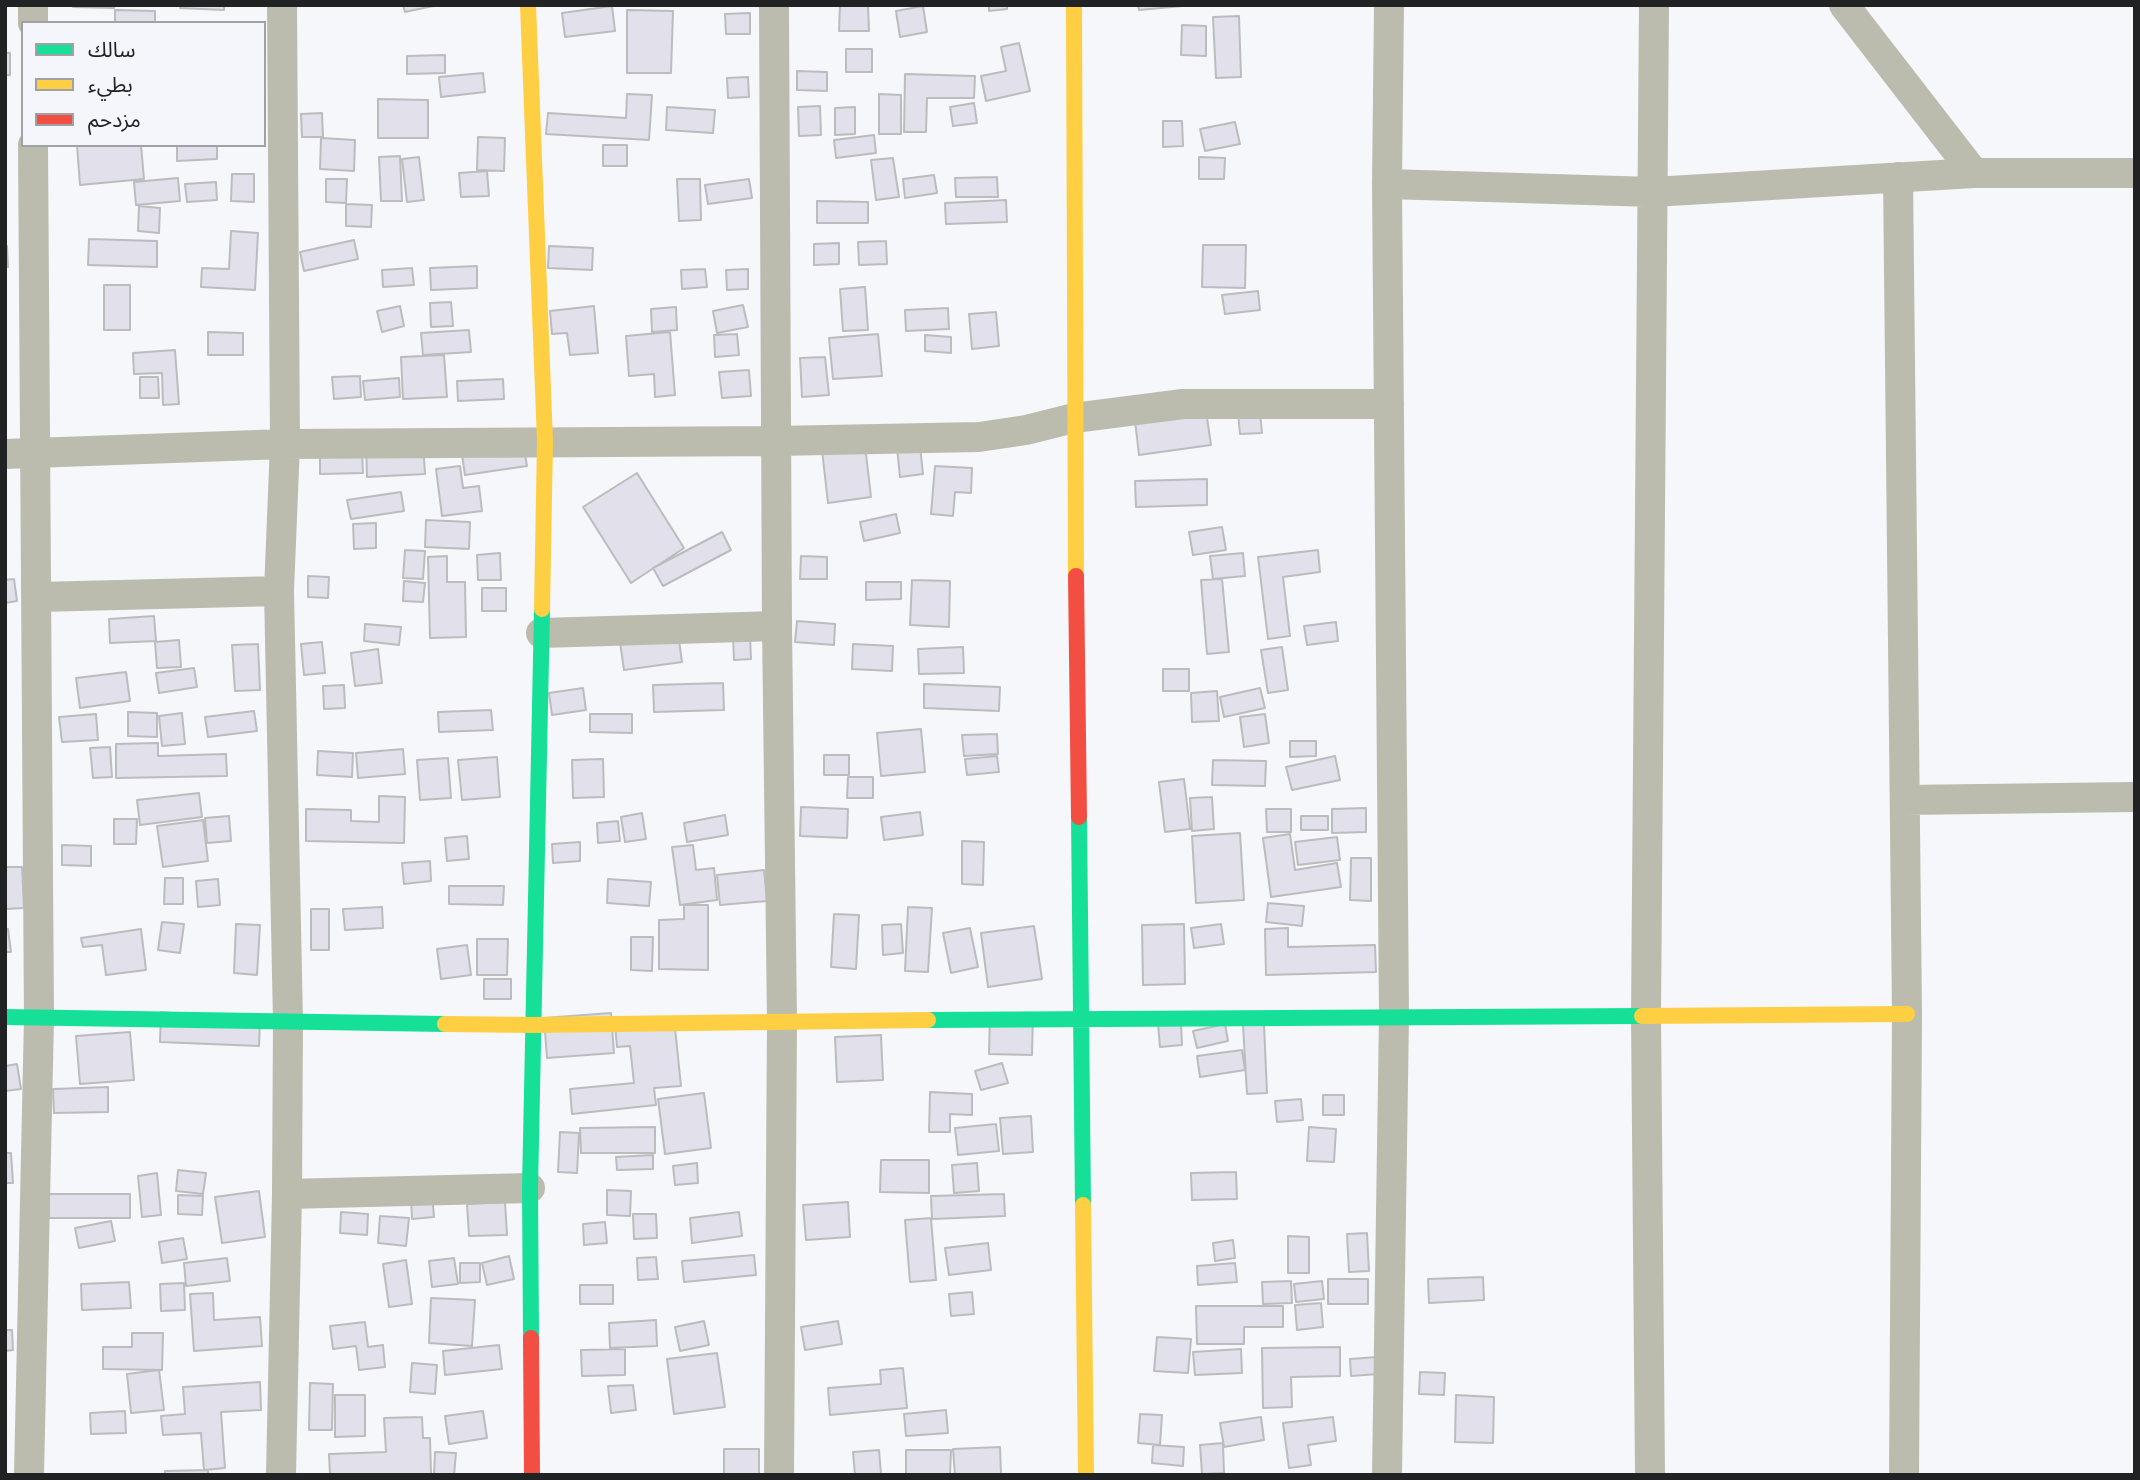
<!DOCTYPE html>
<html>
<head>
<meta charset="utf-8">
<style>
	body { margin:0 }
	#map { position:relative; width:2140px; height:1480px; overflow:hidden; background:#f5f7fa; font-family:Figtree,"Noto Sans Arabic",sans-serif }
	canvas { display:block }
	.frame { position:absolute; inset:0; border:7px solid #212223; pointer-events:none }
	.legend { position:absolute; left:21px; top:21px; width:245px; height:126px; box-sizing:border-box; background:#f4f6fb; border:2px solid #a0a1a5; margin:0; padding:9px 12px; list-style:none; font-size:21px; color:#212223 }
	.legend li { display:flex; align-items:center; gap:14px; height:35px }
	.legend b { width:35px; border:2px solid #a0a1a5 }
</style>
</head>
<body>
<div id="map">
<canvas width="2140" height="1480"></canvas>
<div class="frame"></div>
<ul class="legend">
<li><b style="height:9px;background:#16e098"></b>سالك</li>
<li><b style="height:9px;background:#ffcf43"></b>بطيء</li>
<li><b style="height:9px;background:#f24e42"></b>مزدحم</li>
</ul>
</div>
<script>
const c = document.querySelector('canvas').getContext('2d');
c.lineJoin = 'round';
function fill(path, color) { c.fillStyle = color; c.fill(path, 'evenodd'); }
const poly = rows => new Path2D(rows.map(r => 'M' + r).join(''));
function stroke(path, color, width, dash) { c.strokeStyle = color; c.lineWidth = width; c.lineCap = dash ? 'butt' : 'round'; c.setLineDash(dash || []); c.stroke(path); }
const building = poly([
	[73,5,114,5,114,8,73,7,73,5],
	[180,5,224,5,224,10,180,8,180,5],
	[403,5,438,5,405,12,403,5],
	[840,5,868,5,869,31,839,31,840,5],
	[989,5,1007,5,1007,9,989,11,989,5],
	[1138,5,1183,5,1183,6,1139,10,1138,5],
	[612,6,615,31,565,37,562,13,612,6],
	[923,6,927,32,900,37,896,11,923,6],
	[115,10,155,11,155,23,115,23,115,10],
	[627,10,673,11,671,73,627,73,627,10],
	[750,13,750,34,726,34,725,14,750,13],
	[1239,16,1241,77,1216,78,1213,17,1239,16],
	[1182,25,1206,26,1206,56,1181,55,1182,25],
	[1019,43,1030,91,986,101,981,76,1006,71,1001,47,1019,43],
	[846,49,872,49,872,72,846,72,846,49],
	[5,53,10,53,10,75,5,75,5,53],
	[445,55,445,73,407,74,407,56,445,55],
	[797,71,827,72,827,91,797,90,797,71],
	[483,73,485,92,441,97,439,77,483,73],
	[905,74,975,76,974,98,927,98,926,132,904,132,905,74],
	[748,77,749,97,728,98,727,78,748,77],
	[627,94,652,95,649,140,546,134,548,113,626,118,627,94],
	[879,94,901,95,901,134,879,134,879,94],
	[378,99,428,100,428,138,378,138,378,99],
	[974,103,977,123,953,126,950,107,974,103],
	[820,106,821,135,799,136,798,107,820,106],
	[667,107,715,110,713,133,666,130,667,107],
	[855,107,855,134,835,135,835,108,855,107],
	[322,113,323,137,302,137,301,114,322,113],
	[1163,121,1182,121,1183,146,1163,147,1163,121],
	[1235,122,1240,144,1205,151,1200,129,1235,122],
	[874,135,876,153,836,158,834,140,874,135],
	[478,137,505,138,504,171,477,170,478,137],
	[321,138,355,140,354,171,320,169,321,138],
	[77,145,141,145,144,179,80,185,77,145],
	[177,145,217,145,217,159,177,161,177,145],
	[603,145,627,145,627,166,603,166,603,145],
	[400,156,402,201,381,201,379,157,400,156],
	[419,157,424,200,407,202,402,159,419,157],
	[1199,157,1225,158,1224,179,1199,179,1199,157],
	[893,158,899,197,876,200,871,160,893,158],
	[487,171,489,196,461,197,459,173,487,171],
	[232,174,254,174,254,202,231,201,232,174],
	[934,175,937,193,905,198,903,179,934,175],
	[997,177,998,197,956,197,955,178,997,177],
	[178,178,180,201,136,205,134,182,178,178],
	[326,179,347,179,346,203,326,202,326,179],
	[677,179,700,179,701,220,679,221,677,179],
	[749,179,752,198,708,204,705,185,749,179],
	[216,182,217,200,187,202,185,184,216,182],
	[1006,200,1007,222,946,224,945,203,1006,200],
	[817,201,868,202,868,223,817,223,817,201],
	[346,204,372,205,371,227,346,226,346,204],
	[139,206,160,208,159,233,138,231,139,206],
	[231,231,258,233,255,290,201,287,202,268,229,269,231,231],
	[89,239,157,241,157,267,88,265,89,239],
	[354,240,358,259,304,271,300,252,354,240],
	[886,241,887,264,859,265,858,242,886,241],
	[839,243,839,264,814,265,814,244,839,243],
	[1203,245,1246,245,1245,288,1202,287,1203,245],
	[5,246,7,246,8,267,5,267,5,246],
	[549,246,593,248,592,270,548,268,549,246],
	[477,266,477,288,431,290,430,268,477,266],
	[412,268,414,285,383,287,382,270,412,268],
	[705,269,707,287,682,289,681,270,705,269],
	[748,269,748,289,727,290,726,270,748,269],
	[104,285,130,285,130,330,104,330,104,285],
	[865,287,868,330,843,331,840,289,865,287],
	[1258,291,1260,310,1225,314,1222,295,1258,291],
	[451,302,453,326,431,327,430,303,451,302],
	[743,305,748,327,717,333,713,311,743,305],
	[400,306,404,326,382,332,377,311,400,306],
	[594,306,598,353,570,355,567,333,552,334,550,311,594,306],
	[676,307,677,330,652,332,651,309,676,307],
	[948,308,949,329,906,331,905,310,948,308],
	[996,312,999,346,972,349,969,314,996,312],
	[469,330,471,352,423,355,421,333,469,330],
	[208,332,243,333,243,355,208,355,208,332],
	[670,332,675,395,655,397,654,374,629,376,626,336,670,332],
	[737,334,739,355,715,357,714,335,737,334],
	[878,334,882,376,833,379,829,338,878,334],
	[925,335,951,337,951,353,925,351,925,335],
	[175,350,179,404,163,405,162,373,134,374,133,353,175,350],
	[444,355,447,397,403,399,401,357,444,355],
	[825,357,829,395,802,397,800,358,825,357],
	[749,370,751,396,722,398,719,372,749,370],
	[360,376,361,397,334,399,332,377,360,376],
	[140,377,158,377,159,398,140,398,140,377],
	[399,378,400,397,365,400,363,381,399,378],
	[503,379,504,399,458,401,457,381,503,379],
	[1205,404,1211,445,1139,455,1135,421,1205,404],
	[1260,412,1262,433,1240,434,1238,413,1260,412],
	[521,432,527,466,465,475,460,441,521,432],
	[423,443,425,474,367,477,366,446,423,443],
	[865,445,871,497,828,503,822,450,865,445],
	[920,446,923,474,900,477,897,448,920,446],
	[362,451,363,473,320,474,320,452,362,451],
	[460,466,463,488,479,486,482,511,442,516,436,469,460,466],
	[935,466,972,468,971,493,955,492,953,516,931,514,935,466],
	[637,473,684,548,631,583,583,507,637,473],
	[1207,479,1207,505,1136,507,1135,481,1207,479],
	[401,492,404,511,351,519,347,500,401,492],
	[896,514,900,533,864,541,860,522,896,514],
	[426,520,470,522,469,549,425,547,426,520],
	[376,523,376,548,354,549,353,524,376,523],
	[1222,527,1226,550,1193,555,1189,532,1222,527],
	[722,532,731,550,663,586,653,568,722,532],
	[405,550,425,551,423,579,403,578,405,550],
	[1318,550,1320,572,1283,577,1290,636,1268,639,1258,557,1318,550],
	[500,553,501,580,478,580,477,555,500,553],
	[1243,553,1245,576,1213,579,1210,556,1243,553],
	[447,556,447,582,465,582,466,637,430,638,428,557,447,556],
	[801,556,827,557,827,579,800,579,801,556],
	[308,576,329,577,328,598,308,597,308,576],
	[14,579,17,601,5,603,5,580,14,579],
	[1222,579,1229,652,1207,654,1201,580,1222,579],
	[912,580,950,581,949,627,910,625,912,580],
	[404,581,425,583,423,602,403,601,404,581],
	[866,582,901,582,901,599,866,600,866,582],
	[482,588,506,588,506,611,482,611,482,588],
	[154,616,156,641,110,643,109,619,154,616],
	[797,621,835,624,834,645,795,642,797,621],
	[1336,622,1338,641,1307,645,1304,626,1336,622],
	[365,624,401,627,399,645,364,641,365,624],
	[677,626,682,662,624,670,619,635,677,626],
	[750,636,751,659,734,660,733,637,750,636],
	[179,640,181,667,157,668,155,642,179,640],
	[322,642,325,673,304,675,301,644,322,642],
	[258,644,260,690,235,691,232,645,258,644],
	[853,644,893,646,892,671,852,669,853,644],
	[963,647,964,673,919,674,918,649,963,647],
	[1282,647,1288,690,1268,693,1261,650,1282,647],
	[378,649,382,683,355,686,351,653,378,649],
	[194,668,197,687,159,693,156,673,194,668],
	[1163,669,1189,669,1189,691,1163,691,1163,669],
	[126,672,130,701,80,708,76,678,126,672],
	[723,683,724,710,654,712,653,685,723,683],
	[924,684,1000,687,999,711,924,708,924,684],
	[344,685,345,708,324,709,323,686,344,685],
	[583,688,586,710,552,715,549,693,583,688],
	[1260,688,1265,708,1224,717,1220,697,1260,688],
	[1217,691,1219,721,1192,722,1191,693,1217,691],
	[491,710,493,730,439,732,438,712,491,710],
	[254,711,257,731,208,737,205,717,254,711],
	[128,712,157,713,157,737,128,736,128,712],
	[182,713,185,744,162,746,159,716,182,713],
	[96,714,98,740,62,742,59,717,96,714],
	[590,714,632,714,632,733,590,732,590,714],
	[1265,714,1269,743,1244,747,1240,717,1265,714],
	[921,729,925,772,881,776,877,733,921,729],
	[997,734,998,754,964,756,962,735,997,734],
	[1290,741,1316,741,1316,756,1290,757,1290,741],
	[158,743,158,756,226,754,227,776,116,778,116,744,158,743],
	[110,747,112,777,93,778,90,748,110,747],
	[403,749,405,774,358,778,356,753,403,749],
	[318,751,353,753,352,777,317,775,318,751],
	[824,755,849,755,849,775,824,775,824,755],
	[997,756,999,772,967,775,965,759,997,756],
	[1335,756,1340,780,1292,790,1286,767,1335,756],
	[497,757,500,797,462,800,458,760,497,757],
	[448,758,451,798,420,800,417,760,448,758],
	[603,759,604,797,573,798,572,760,603,759],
	[1213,760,1266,761,1265,786,1212,785,1213,760],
	[848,777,873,777,873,798,847,798,848,777],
	[1184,779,1190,829,1165,832,1159,782,1184,779],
	[199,793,202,817,140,825,137,800,199,793],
	[379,796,405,797,404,843,306,841,306,809,351,810,351,821,379,822,379,796],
	[1212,797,1214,829,1192,831,1190,798,1212,797],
	[801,807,848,809,847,838,800,836,801,807],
	[1366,808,1366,832,1332,833,1332,809,1366,808],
	[1266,809,1291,809,1291,832,1267,832,1266,809],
	[920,812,923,835,884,840,881,817,920,812],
	[642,813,646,839,625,842,621,817,642,813],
	[725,815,728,835,687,842,684,823,725,815],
	[229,816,231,841,207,843,205,818,229,816],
	[1301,816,1328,816,1328,830,1301,830,1301,816],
	[114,819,137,819,136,844,114,844,114,819],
	[203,820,208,861,163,867,157,826,203,820],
	[618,821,620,841,598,843,597,823,618,821],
	[1240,833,1244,900,1196,903,1192,836,1240,833],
	[1290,834,1295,870,1337,863,1341,887,1271,897,1263,838,1290,834],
	[467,836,469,859,447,861,445,838,467,836],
	[1337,837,1340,860,1298,865,1295,842,1337,837],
	[962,841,984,842,983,885,962,884,962,841],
	[580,842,580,861,553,863,552,844,580,842],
	[62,845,91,846,91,866,62,865,62,845],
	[693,845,696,870,714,868,717,900,680,905,672,847,693,845],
	[1351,858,1371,858,1371,901,1350,900,1351,858],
	[430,861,431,881,404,884,402,863,430,861],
	[5,867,22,867,24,908,5,909,5,867],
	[764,870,767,901,720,905,717,875,764,870],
	[165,878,183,878,183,904,164,904,165,878],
	[218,879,220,905,198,907,196,881,218,879],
	[608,879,651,882,649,906,607,903,608,879],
	[449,886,504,886,503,905,449,904,449,886],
	[1268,903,1304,906,1302,926,1266,922,1268,903],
	[684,905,708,905,708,970,659,969,659,920,684,919,684,905],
	[382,907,383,928,345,930,343,909,382,907],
	[908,907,932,908,928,972,905,971,908,907],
	[311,909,329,909,329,950,311,950,311,909],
	[834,914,859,915,856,969,831,967,834,914],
	[162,922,184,924,180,953,158,950,162,922],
	[236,924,260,925,257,975,234,973,236,924],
	[901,924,903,953,883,955,882,925,901,924],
	[1184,924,1185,984,1143,985,1142,925,1184,924],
	[1221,924,1224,944,1194,948,1191,928,1221,924],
	[1034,926,1042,979,988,987,981,933,1034,926],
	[970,928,978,967,951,973,943,933,970,928],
	[1288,928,1288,947,1375,945,1376,972,1266,975,1265,929,1288,928],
	[5,929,8,929,11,952,5,952,5,929],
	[141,929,146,970,106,975,102,945,83,947,81,938,141,929],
	[631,937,653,937,652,971,631,970,631,937],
	[477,939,508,939,507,975,477,975,477,939],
	[467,945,471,975,441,979,437,949,467,945],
	[484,979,511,979,511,999,484,999,484,979],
	[161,1012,260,1021,259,1046,160,1042,161,1012],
	[611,1013,614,1053,547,1058,544,1018,611,1013],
	[990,1013,1033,1013,1032,1055,989,1054,990,1013],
	[674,1018,681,1086,654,1088,656,1105,572,1114,570,1089,634,1083,630,1046,617,1047,615,1024,674,1018],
	[1181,1023,1182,1045,1160,1047,1158,1024,1181,1023],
	[1225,1024,1228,1041,1197,1048,1193,1031,1225,1024],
	[1264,1024,1267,1093,1247,1094,1243,1025,1264,1024],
	[130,1032,134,1080,80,1084,76,1036,130,1032],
	[881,1035,883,1080,837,1082,835,1037,881,1035],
	[1242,1050,1245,1070,1200,1077,1197,1056,1242,1050],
	[1002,1063,1008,1083,981,1090,975,1071,1002,1063],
	[17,1064,21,1089,5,1091,5,1066,17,1064],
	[108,1087,108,1112,54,1113,53,1089,108,1087],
	[930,1092,972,1094,972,1115,950,1114,950,1132,929,1132,930,1092],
	[704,1093,711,1148,665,1154,658,1099,704,1093],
	[1323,1095,1344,1095,1344,1115,1323,1115,1323,1095],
	[1301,1099,1303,1120,1277,1122,1275,1101,1301,1099],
	[1031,1116,1033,1152,1003,1154,1000,1118,1031,1116],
	[996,1124,999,1151,958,1155,955,1128,996,1124],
	[655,1127,655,1153,581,1153,580,1128,655,1127],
	[1309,1127,1336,1129,1334,1162,1307,1161,1309,1127],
	[560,1132,579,1133,577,1173,558,1172,560,1132],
	[5,1153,11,1153,13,1183,5,1183,5,1153],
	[653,1155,653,1169,617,1170,616,1157,653,1155],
	[881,1160,929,1160,929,1193,880,1192,881,1160],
	[697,1163,698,1183,675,1185,673,1166,697,1163],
	[977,1163,979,1191,954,1193,952,1165,977,1163],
	[178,1170,206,1173,203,1194,176,1191,178,1170],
	[1236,1172,1237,1199,1192,1200,1191,1173,1236,1172],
	[157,1173,161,1215,142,1217,138,1176,157,1173],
	[607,1190,631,1191,630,1216,607,1215,607,1190],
	[259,1191,265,1237,222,1243,215,1197,259,1191],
	[49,1194,130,1194,130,1218,49,1218,49,1194],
	[432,1194,434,1217,412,1219,411,1196,432,1194],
	[1004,1194,1005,1216,932,1219,931,1196,1004,1194],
	[178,1195,203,1196,202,1215,178,1214,178,1195],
	[505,1202,507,1235,469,1236,467,1204,505,1202],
	[848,1202,850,1237,806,1240,803,1205,848,1202],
	[341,1212,368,1214,367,1235,340,1233,341,1212],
	[739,1212,742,1236,692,1243,690,1218,739,1212],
	[633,1214,656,1214,657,1238,634,1239,633,1214],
	[380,1216,409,1218,406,1246,378,1243,380,1216],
	[931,1218,936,1280,910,1282,905,1220,931,1218],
	[111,1221,115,1241,79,1248,75,1228,111,1221],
	[605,1222,607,1243,584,1245,583,1224,605,1222],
	[1367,1233,1369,1271,1349,1272,1347,1234,1367,1233],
	[1288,1236,1309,1237,1309,1273,1288,1273,1288,1236],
	[183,1238,187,1259,162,1263,159,1242,183,1238],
	[1233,1240,1235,1258,1215,1261,1213,1243,1233,1240],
	[988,1243,991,1270,949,1275,945,1248,988,1243],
	[754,1255,756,1275,684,1282,682,1261,754,1255],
	[509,1256,514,1279,487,1285,482,1263,509,1256],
	[656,1257,658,1279,638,1280,637,1258,656,1257],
	[227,1258,230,1281,186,1286,184,1263,227,1258],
	[454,1258,458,1284,432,1287,429,1261,454,1258],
	[406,1260,412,1304,389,1307,383,1264,406,1260],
	[460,1263,480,1263,480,1282,460,1283,460,1263],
	[1235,1263,1237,1282,1198,1285,1197,1266,1235,1263],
	[1483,1277,1484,1300,1429,1303,1428,1279,1483,1277],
	[1328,1279,1368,1279,1368,1304,1328,1304,1328,1279],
	[1291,1281,1292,1303,1263,1304,1262,1282,1291,1281],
	[1322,1281,1324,1299,1296,1302,1294,1284,1322,1281],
	[129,1282,131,1308,82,1310,81,1284,129,1282],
	[184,1283,185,1310,161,1311,160,1284,184,1283],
	[580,1285,613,1285,613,1304,580,1304,580,1285],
	[972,1292,974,1314,951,1316,949,1294,972,1292],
	[213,1293,214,1320,260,1317,262,1346,194,1351,190,1294,213,1293],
	[431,1298,475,1300,472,1346,429,1343,431,1298],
	[1321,1303,1323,1327,1297,1330,1295,1305,1321,1303],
	[1196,1306,1283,1306,1283,1327,1244,1327,1244,1344,1197,1344,1196,1306],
	[656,1320,657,1346,610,1348,609,1323,656,1320],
	[704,1321,709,1345,680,1351,675,1327,704,1321],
	[838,1321,842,1344,805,1350,801,1327,838,1321],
	[365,1322,368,1347,383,1345,385,1367,359,1370,356,1346,333,1349,330,1326,365,1322],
	[5,1330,12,1330,13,1350,5,1351,5,1330],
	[132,1333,163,1333,162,1370,103,1369,103,1347,132,1347,132,1333],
	[1157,1337,1191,1339,1188,1373,1154,1371,1157,1337],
	[499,1345,502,1369,445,1375,443,1351,499,1345],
	[1340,1347,1340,1376,1291,1377,1292,1407,1263,1408,1262,1348,1340,1347],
	[625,1349,625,1375,582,1376,581,1350,625,1349],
	[1241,1349,1242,1373,1195,1375,1193,1352,1241,1349],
	[717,1353,725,1407,674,1414,667,1359,717,1353],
	[1378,1357,1379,1374,1351,1376,1350,1359,1378,1357],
	[412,1363,437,1365,435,1394,410,1392,412,1363],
	[903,1368,907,1408,830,1415,828,1388,881,1384,880,1370,903,1368],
	[159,1370,164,1410,131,1413,127,1374,159,1370],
	[1420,1372,1445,1373,1444,1395,1419,1394,1420,1372],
	[260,1382,261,1410,221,1412,225,1468,204,1470,201,1433,163,1435,161,1416,185,1414,183,1387,260,1382],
	[310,1383,333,1384,332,1430,309,1430,310,1383],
	[633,1385,636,1410,611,1413,608,1386,633,1385],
	[335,1395,365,1395,365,1436,335,1437,335,1395],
	[1456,1395,1494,1397,1493,1443,1455,1442,1456,1395],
	[946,1410,948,1433,906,1436,904,1414,946,1410],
	[125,1411,126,1433,91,1434,90,1413,125,1411],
	[483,1411,487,1438,449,1444,445,1416,483,1411],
	[1140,1414,1162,1415,1160,1445,1138,1443,1140,1414],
	[422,1417,423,1438,430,1438,431,1474,330,1475,329,1454,386,1452,384,1418,422,1417],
	[1261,1417,1264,1440,1224,1447,1220,1423,1261,1417],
	[1333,1417,1336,1441,1308,1445,1311,1465,1289,1468,1283,1423,1333,1417],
	[1223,1443,1224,1473,1202,1474,1200,1445,1223,1443],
	[1153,1445,1184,1447,1183,1466,1152,1463,1153,1445],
	[1000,1447,1001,1474,955,1475,953,1449,1000,1447],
	[724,1449,759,1449,759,1475,724,1475,724,1449],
	[879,1450,881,1474,855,1475,853,1452,879,1450],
	[906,1450,951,1450,950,1475,906,1475,906,1450],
	[435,1452,456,1453,454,1475,434,1474,435,1452],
	[208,1470,208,1475,165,1475,165,1471,208,1470]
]);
fill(building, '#e2e0eb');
stroke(building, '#bbbcbe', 2);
stroke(poly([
	[33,5,33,23],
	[774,5,777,626,782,1021,779,1475],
	[1844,5,1974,173],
	[1898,177,1907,1014,1904,1475],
	[1387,184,1653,192,1974,173,2135,173],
	[5,454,285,444,776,441,979,437,1026,430,1074,418,1183,404,1389,404],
	[38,597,279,591],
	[541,633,777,626],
	[1905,800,2135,797],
	[287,1194,530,1188],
	[29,1475,39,1018,33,145],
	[281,1475,287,1194,288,1021,279,591,285,444,282,5],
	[1387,1475,1394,1016,1387,184,1389,5],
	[1650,1475,1646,1015,1654,5]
]), '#bbbcae', 30);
stroke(poly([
	[1079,817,1083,1205],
	[5,1017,445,1024],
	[928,1020,1642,1016],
	[531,1338,530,1188,542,609]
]), '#16e098', 16);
stroke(poly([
	[528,5,545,441,542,609],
	[1074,5,1076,576],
	[1642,1016,1907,1014],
	[445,1024,534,1025,928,1020],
	[1083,1205,1086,1475]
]), '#ffcf43', 16);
stroke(poly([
	[1076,576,1079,817],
	[531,1338,532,1475]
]), '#f24e42', 16);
</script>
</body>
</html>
